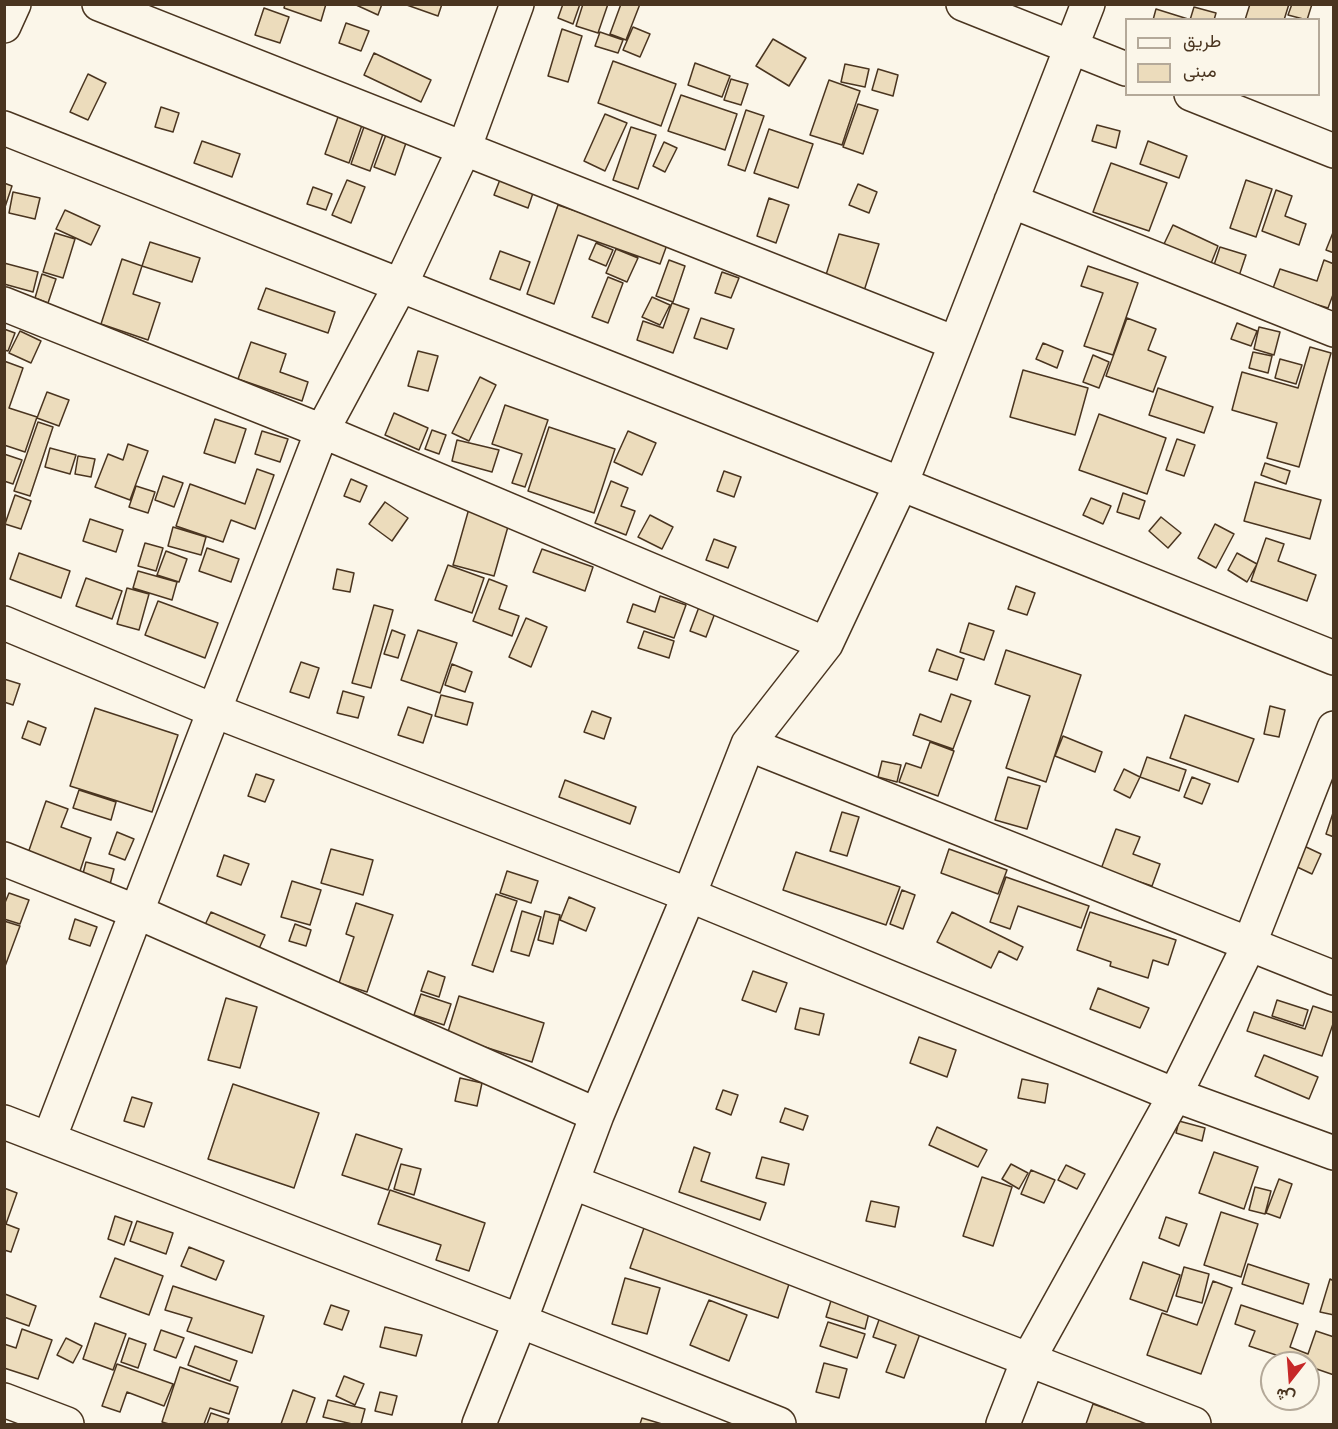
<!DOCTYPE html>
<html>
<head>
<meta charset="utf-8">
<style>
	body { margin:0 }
	#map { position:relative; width:1338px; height:1429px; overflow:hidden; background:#fbf6e9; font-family:"IBM Plex Serif",Vazirmatn,serif }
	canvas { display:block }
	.frame { position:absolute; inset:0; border:6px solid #4a3520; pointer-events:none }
	.legend { position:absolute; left:1125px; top:18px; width:195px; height:78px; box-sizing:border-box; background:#fbf6e9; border:2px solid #b4a999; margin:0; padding:8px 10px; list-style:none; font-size:18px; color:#4a3520 }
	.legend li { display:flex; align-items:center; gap:12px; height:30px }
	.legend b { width:30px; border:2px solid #b4a999 }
	.north { position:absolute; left:1260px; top:1351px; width:60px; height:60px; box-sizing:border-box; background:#fbf6e9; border:2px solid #b4a999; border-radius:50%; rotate:197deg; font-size:16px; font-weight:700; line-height:24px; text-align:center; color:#4a3520 }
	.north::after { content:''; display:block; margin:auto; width:21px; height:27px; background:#c62828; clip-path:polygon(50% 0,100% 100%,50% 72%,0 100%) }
</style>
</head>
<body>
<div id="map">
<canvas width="1338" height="1429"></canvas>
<div class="frame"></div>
<ul class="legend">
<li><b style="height:8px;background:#fbf6e9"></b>طريق</li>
<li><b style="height:16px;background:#ecdcbc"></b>مبنى</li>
</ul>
<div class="north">ش</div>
</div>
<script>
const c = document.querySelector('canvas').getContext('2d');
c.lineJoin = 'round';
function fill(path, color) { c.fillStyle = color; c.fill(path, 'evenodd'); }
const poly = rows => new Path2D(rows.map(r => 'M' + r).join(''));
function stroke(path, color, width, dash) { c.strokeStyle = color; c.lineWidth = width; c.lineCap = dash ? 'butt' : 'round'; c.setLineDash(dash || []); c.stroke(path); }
const building = poly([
	[285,4,326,4,321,21,284,8,285,4],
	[354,4,382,4,378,15,354,4],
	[404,4,442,4,438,16,404,4],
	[563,4,580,4,573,24,558,18,563,4],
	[583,4,608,4,598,33,576,26,583,4],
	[621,4,640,4,626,40,610,34,621,4],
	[1250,4,1289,4,1284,20,1245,20,1250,4],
	[1292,4,1312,4,1307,20,1288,15,1292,4],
	[1194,7,1216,13,1214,20,1190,20,1194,7],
	[264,8,289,17,280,43,255,35,264,8],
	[1156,9,1188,19,1153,20,1156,9],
	[346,23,369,31,361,51,339,43,346,23],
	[633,27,650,34,640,57,623,50,633,27],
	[562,29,582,36,568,82,548,76,562,29],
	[600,32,623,40,618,53,595,46,600,32],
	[773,39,806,58,789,86,756,66,773,39],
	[374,53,431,80,421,102,364,75,374,53],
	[613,61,676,84,661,126,598,103,613,61],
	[695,63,730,76,722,97,688,85,695,63],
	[845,64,869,69,865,87,841,82,845,64],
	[878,69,898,75,893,96,872,90,878,69],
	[88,74,106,83,88,120,70,112,88,74],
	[731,79,748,84,741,105,724,100,731,79],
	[829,80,860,91,842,145,810,135,829,80],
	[681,95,737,114,725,150,668,131,681,95],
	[858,104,878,110,863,154,843,147,858,104],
	[161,107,179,113,173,132,155,127,161,107],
	[746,110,764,116,745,171,728,165,746,110],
	[605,114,627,123,605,171,584,161,605,114],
	[338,117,362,125,349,163,325,154,338,117],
	[365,124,384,131,370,171,351,164,365,124],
	[1097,125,1120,131,1116,148,1092,141,1097,125],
	[631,127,656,135,638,189,613,180,631,127],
	[769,129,813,144,798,188,754,173,769,129],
	[387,132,407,140,395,175,374,167,387,132],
	[202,141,240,154,232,177,194,163,202,141],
	[1148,141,1187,156,1179,178,1140,164,1148,141],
	[664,142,677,148,665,172,653,166,664,142],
	[1111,163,1167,183,1149,231,1093,212,1111,163],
	[501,177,534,190,528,208,494,195,501,177],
	[347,180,365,187,351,223,332,215,347,180],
	[1246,180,1272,189,1256,237,1230,228,1246,180],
	[4,183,12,186,5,207,4,207,4,183],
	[858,184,877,192,869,213,849,205,858,184],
	[313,187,332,194,326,210,307,204,313,187],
	[1276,190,1292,196,1285,216,1306,224,1299,245,1262,231,1276,190],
	[13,192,40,198,35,219,9,213,13,192],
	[769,198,789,205,776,243,757,236,769,198],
	[558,205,668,242,660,264,578,235,554,304,527,294,558,205],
	[65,210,100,226,91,245,56,229,65,210],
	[1173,225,1218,246,1210,266,1164,244,1173,225],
	[1334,230,1334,253,1326,250,1334,230],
	[55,233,75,239,63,278,43,272,55,233],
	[839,234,879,244,864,291,825,278,839,234],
	[150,242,200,258,192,282,142,266,150,242],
	[596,243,613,250,606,266,589,259,596,243],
	[1220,247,1246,255,1239,276,1213,268,1220,247],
	[616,249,638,258,627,282,606,273,616,249],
	[500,251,530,262,520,290,490,279,500,251],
	[122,259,142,266,133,294,160,303,148,340,101,324,122,259],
	[669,260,685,266,673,302,656,296,669,260],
	[1324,260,1334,264,1334,292,1328,308,1272,291,1280,269,1317,281,1324,260],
	[4,263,38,272,33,292,4,284,4,263],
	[1088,266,1138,283,1113,355,1084,346,1103,293,1081,286,1088,266],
	[722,272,739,278,731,298,715,293,722,272],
	[42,274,56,279,48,303,35,298,42,274],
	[608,277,623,283,608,323,592,317,608,277],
	[266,288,335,312,328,333,258,309,266,288],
	[652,297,670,305,660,325,642,317,652,297],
	[672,303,689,309,673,353,637,340,643,321,663,328,672,303],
	[701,318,734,329,727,349,694,338,701,318],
	[1127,318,1156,329,1148,350,1166,357,1153,392,1106,376,1127,318],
	[1237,323,1257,331,1251,346,1231,339,1237,323],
	[1259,327,1280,332,1274,355,1254,349,1259,327],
	[4,329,15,333,8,351,4,350,4,329],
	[20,331,41,341,31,363,9,353,20,331],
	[251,342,286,354,280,372,308,382,302,401,238,379,251,342],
	[1043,343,1063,351,1057,368,1036,359,1043,343],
	[1310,347,1331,353,1299,467,1267,458,1277,423,1232,410,1242,372,1298,388,1310,347],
	[418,351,438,356,428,391,408,386,418,351],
	[1253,352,1272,356,1268,373,1249,368,1253,352],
	[1093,355,1109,362,1099,388,1083,382,1093,355],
	[1280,359,1302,365,1296,384,1275,378,1280,359],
	[4,361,23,368,9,408,37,417,25,452,4,445,4,361],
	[1023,370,1088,388,1075,435,1010,417,1023,370],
	[480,377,496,385,469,441,452,433,480,377],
	[1158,388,1213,407,1204,433,1149,415,1158,388],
	[47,392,69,400,59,426,37,418,47,392],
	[505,405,548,420,525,487,512,483,522,454,492,444,505,405],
	[394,413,428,428,419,450,385,435,394,413],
	[1099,414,1166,438,1147,494,1079,470,1099,414],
	[215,419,246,429,235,463,204,453,215,419],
	[38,422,53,427,30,496,14,491,38,422],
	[549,427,615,449,594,513,528,491,549,427],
	[432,430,446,435,439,454,425,449,432,430],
	[262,431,288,439,280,462,255,454,262,431],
	[628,431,656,443,642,475,614,462,628,431],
	[1177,439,1195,445,1184,476,1166,470,1177,439],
	[457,440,499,450,492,472,452,461,457,440],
	[128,444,148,451,130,500,95,487,108,454,123,460,128,444],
	[50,448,76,455,70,474,45,467,50,448],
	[4,454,22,460,13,484,4,481,4,454],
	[78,456,95,459,91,477,75,474,78,456],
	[1265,463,1290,471,1286,484,1261,475,1265,463],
	[257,469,274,475,255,529,231,520,223,542,176,526,190,484,245,504,257,469],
	[724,471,741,477,734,497,717,491,724,471],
	[163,476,183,483,174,507,155,500,163,476],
	[351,479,367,486,360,502,344,496,351,479],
	[611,481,628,488,621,506,635,511,626,535,595,523,611,481],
	[1255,482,1321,500,1310,539,1244,521,1255,482],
	[136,486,155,492,148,513,129,507,136,486],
	[1123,493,1145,501,1139,519,1117,512,1123,493],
	[15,495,31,501,21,529,5,524,15,495],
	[1091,498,1111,506,1103,524,1083,515,1091,498],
	[385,502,408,518,392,541,369,524,385,502],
	[470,505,511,516,494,576,453,565,470,505],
	[650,515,673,527,662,549,638,537,650,515],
	[1161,517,1181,533,1168,548,1149,531,1161,517],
	[90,519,123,530,116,552,83,541,90,519],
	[1215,524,1234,534,1216,568,1198,558,1215,524],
	[173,527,206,537,201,555,168,546,173,527],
	[1266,538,1284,544,1278,561,1316,575,1307,601,1251,581,1266,538],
	[714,539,736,547,728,568,706,560,714,539],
	[145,543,163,548,156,571,138,566,145,543],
	[207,548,239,559,231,582,199,571,207,548],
	[542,549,593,567,585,591,533,572,542,549],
	[166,551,187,559,179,582,157,575,166,551],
	[19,553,70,571,61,598,10,579,19,553],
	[1237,553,1257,564,1247,582,1228,570,1237,553],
	[448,565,484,578,472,613,435,600,448,565],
	[337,569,354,573,350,592,333,589,337,569],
	[138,571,177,582,172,600,133,588,138,571],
	[86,578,122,591,112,619,76,606,86,578],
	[489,579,507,586,499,609,519,616,512,636,473,621,489,579],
	[1016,586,1035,593,1027,615,1008,609,1016,586],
	[127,588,149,594,139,630,117,624,127,588],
	[660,596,686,605,674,638,627,622,633,604,655,612,660,596],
	[158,601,218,623,205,658,145,635,158,601],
	[374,605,393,610,371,688,352,683,374,605],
	[699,607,715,613,706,637,690,631,699,607],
	[526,618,547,627,531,667,509,657,526,618],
	[969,623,994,631,984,660,960,652,969,623],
	[392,630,405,635,398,658,384,654,392,630],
	[418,630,457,643,440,693,401,680,418,630],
	[644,631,674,641,669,658,638,648,644,631],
	[937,649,964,659,957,680,929,671,937,649],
	[1006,650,1081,675,1046,782,1006,768,1030,696,995,684,1006,650],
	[301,662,319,668,309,698,290,692,301,662],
	[452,664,472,672,465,692,445,685,452,664],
	[4,679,20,684,13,705,4,702,4,679],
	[343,691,364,697,358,718,337,713,343,691],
	[951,694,971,701,953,749,913,735,920,714,941,722,951,694],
	[441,695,473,703,467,725,435,716,441,695],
	[1270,706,1285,710,1279,737,1264,734,1270,706],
	[408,707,432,715,423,743,398,735,408,707],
	[95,708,178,735,152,812,70,786,95,708],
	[592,711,611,718,604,739,584,732,592,711],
	[1185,715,1254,739,1238,782,1170,758,1185,715],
	[28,721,46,728,40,745,22,738,28,721],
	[1063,736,1102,752,1095,772,1055,756,1063,736],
	[930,742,954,751,938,796,899,782,906,763,921,768,930,742],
	[1147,757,1186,770,1179,791,1140,777,1147,757],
	[882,761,901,765,897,782,878,777,882,761],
	[1124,769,1140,777,1130,798,1114,790,1124,769],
	[256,774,274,780,265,802,248,796,256,774],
	[1008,777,1040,786,1027,829,995,820,1008,777],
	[1192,777,1210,784,1202,804,1184,797,1192,777],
	[565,780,636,807,630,824,559,797,565,780],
	[79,790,116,802,111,820,73,808,79,790],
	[46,801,68,809,61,827,91,838,78,877,26,859,46,801],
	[1334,810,1334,837,1326,834,1334,810],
	[842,812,859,817,847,856,830,851,842,812],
	[1116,829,1140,837,1133,854,1160,864,1152,886,1101,869,1116,829],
	[117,832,134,839,125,860,109,854,117,832],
	[1304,846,1321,854,1312,874,1295,866,1304,846],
	[331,849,373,860,363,895,321,883,331,849],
	[949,849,1007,870,998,894,941,873,949,849],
	[796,852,900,887,886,925,783,890,796,852],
	[224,855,249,864,241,885,217,876,224,855],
	[86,862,114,869,109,888,81,881,86,862],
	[507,871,538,881,531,903,500,893,507,871],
	[1006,877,1089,906,1081,928,1018,906,1010,929,990,922,1006,877],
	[292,881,321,890,310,925,281,917,292,881],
	[902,890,915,895,903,929,890,924,902,890],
	[9,893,29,900,20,924,4,919,4,905,9,893],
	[496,894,517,901,493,972,472,965,496,894],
	[569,897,595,908,586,931,560,920,569,897],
	[356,903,393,915,367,992,339,983,354,937,346,934,356,903],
	[522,911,541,917,529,956,511,951,522,911],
	[545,911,560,915,553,944,538,940,545,911],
	[211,912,265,935,258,951,204,927,211,912],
	[952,912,1023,947,1017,960,999,951,991,968,937,942,952,912],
	[1090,912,1176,940,1168,965,1153,960,1148,978,1110,966,1111,962,1077,950,1090,912],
	[75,919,97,927,90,946,69,939,75,919],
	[4,921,20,926,4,969,4,921],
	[295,924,311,930,306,946,289,941,295,924],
	[428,971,445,977,439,997,421,991,428,971],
	[753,971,787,983,776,1012,742,1000,753,971],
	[1098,988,1149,1008,1140,1028,1090,1009,1098,988],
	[421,994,451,1004,444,1025,414,1015,421,994],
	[459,996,544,1023,532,1062,447,1035,459,996],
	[226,998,257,1007,240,1068,208,1060,226,998],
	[1277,1000,1308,1010,1303,1026,1272,1016,1277,1000],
	[1313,1006,1334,1013,1334,1021,1322,1056,1247,1031,1254,1012,1305,1029,1313,1006],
	[800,1008,824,1014,819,1035,795,1029,800,1008],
	[919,1037,956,1050,947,1077,910,1063,919,1037],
	[1264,1055,1318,1077,1309,1099,1255,1076,1264,1055],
	[460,1078,482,1083,477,1106,455,1101,460,1078],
	[1022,1079,1048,1084,1045,1103,1018,1098,1022,1079],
	[233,1084,319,1113,294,1188,208,1159,233,1084],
	[723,1090,738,1095,731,1115,716,1109,723,1090],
	[132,1097,152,1103,144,1127,124,1121,132,1097],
	[785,1108,808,1116,803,1130,780,1122,785,1108],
	[1179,1121,1205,1128,1202,1141,1176,1133,1179,1121],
	[937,1127,987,1150,978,1167,929,1145,937,1127],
	[356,1134,402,1149,388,1190,342,1175,356,1134],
	[694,1147,710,1153,701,1181,766,1203,760,1220,679,1192,694,1147],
	[1214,1152,1258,1167,1244,1209,1199,1193,1214,1152],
	[762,1157,789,1164,784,1185,756,1178,762,1157],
	[401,1164,421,1169,414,1195,394,1189,401,1164],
	[1011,1164,1028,1173,1019,1189,1002,1179,1011,1164],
	[1066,1165,1085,1174,1077,1189,1058,1180,1066,1165],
	[1031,1170,1055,1180,1044,1203,1021,1194,1031,1170],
	[982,1177,1012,1187,993,1246,963,1236,982,1177],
	[1279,1179,1292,1184,1280,1218,1266,1213,1279,1179],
	[1255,1187,1271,1191,1265,1214,1249,1210,1255,1187],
	[4,1188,17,1193,6,1224,19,1229,11,1252,4,1250,4,1188],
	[390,1190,485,1223,469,1271,436,1260,441,1245,378,1224,390,1190],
	[871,1201,899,1207,895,1227,866,1221,871,1201],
	[1221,1212,1258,1224,1241,1277,1204,1265,1221,1212],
	[115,1216,132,1222,124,1245,108,1239,115,1216],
	[1166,1217,1187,1224,1179,1246,1159,1238,1166,1217],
	[137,1221,173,1233,166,1254,130,1241,137,1221],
	[644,1228,791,1278,778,1318,630,1268,644,1228],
	[189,1247,224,1261,216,1280,181,1266,189,1247],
	[115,1258,163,1276,149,1315,100,1297,115,1258],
	[1143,1262,1180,1275,1167,1312,1130,1299,1143,1262],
	[1248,1264,1309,1284,1303,1304,1242,1284,1248,1264],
	[1184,1267,1209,1274,1202,1303,1176,1296,1184,1267],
	[625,1278,660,1288,647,1334,612,1324,625,1278],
	[1330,1279,1334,1281,1334,1315,1320,1312,1330,1279],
	[1213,1281,1232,1288,1201,1374,1147,1355,1162,1313,1197,1325,1213,1281],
	[173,1286,264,1316,252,1353,187,1331,192,1318,165,1310,173,1286],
	[5,1294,36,1306,29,1326,4,1317,5,1294],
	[833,1294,871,1305,865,1329,826,1317,833,1294],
	[709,1300,747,1315,729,1361,690,1345,709,1300],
	[331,1305,349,1311,342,1330,324,1324,331,1305],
	[1241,1305,1298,1324,1290,1347,1308,1354,1316,1331,1334,1337,1334,1375,1308,1366,1308,1363,1300,1363,1249,1346,1255,1331,1235,1324,1241,1305],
	[880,1317,921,1331,904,1378,886,1372,896,1345,873,1337,880,1317],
	[828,1322,865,1334,857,1358,820,1346,828,1322],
	[95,1323,126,1334,113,1370,83,1359,95,1323],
	[385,1327,422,1335,416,1356,380,1347,385,1327],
	[22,1329,52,1340,38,1379,4,1368,4,1344,16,1348,22,1329],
	[161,1330,184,1338,176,1358,154,1350,161,1330],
	[66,1338,82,1346,73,1363,57,1355,66,1338],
	[129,1338,146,1344,138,1368,121,1362,129,1338],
	[195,1346,237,1361,230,1381,188,1365,195,1346],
	[824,1363,847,1369,839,1398,816,1392,824,1363],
	[117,1364,173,1384,164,1406,127,1392,120,1412,102,1406,117,1364],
	[180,1367,238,1387,229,1414,210,1408,204,1424,169,1424,162,1422,180,1367],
	[344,1376,364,1384,355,1405,336,1396,344,1376],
	[293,1390,315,1398,306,1424,281,1424,293,1390],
	[380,1392,397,1396,392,1415,375,1411,380,1392],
	[328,1400,365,1409,361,1424,352,1424,323,1417,328,1400],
	[1093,1404,1148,1423,1148,1424,1086,1424,1093,1404],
	[211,1413,229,1419,227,1424,207,1424,211,1413],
	[642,1418,662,1424,640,1424,642,1418]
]);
fill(building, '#ecdcbc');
stroke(building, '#4a3520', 1.5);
const minor = poly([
	[99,4,955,343],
	[963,4,1126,69],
	[4,26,14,4],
	[1191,94,1334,151],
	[4,128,901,484,1334,658],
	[1011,201,1334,330],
	[4,304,322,431,826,644],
	[4,623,215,711,689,895,1175,1095,1334,1153],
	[748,744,1334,978],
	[4,859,137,912,597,1115],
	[4,1122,520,1321,779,1424],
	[49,1139,322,431,400,286,464,149,517,4],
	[572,1182,1194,1424],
	[4,1400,67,1424],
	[479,1424,520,1321,597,1115,689,895,748,744,826,644,901,484,1088,4],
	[1003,1424,1028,1360,1175,1095,1249,945,1334,728]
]);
stroke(minor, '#4a3520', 36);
stroke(minor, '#fbf6e9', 33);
</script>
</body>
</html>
